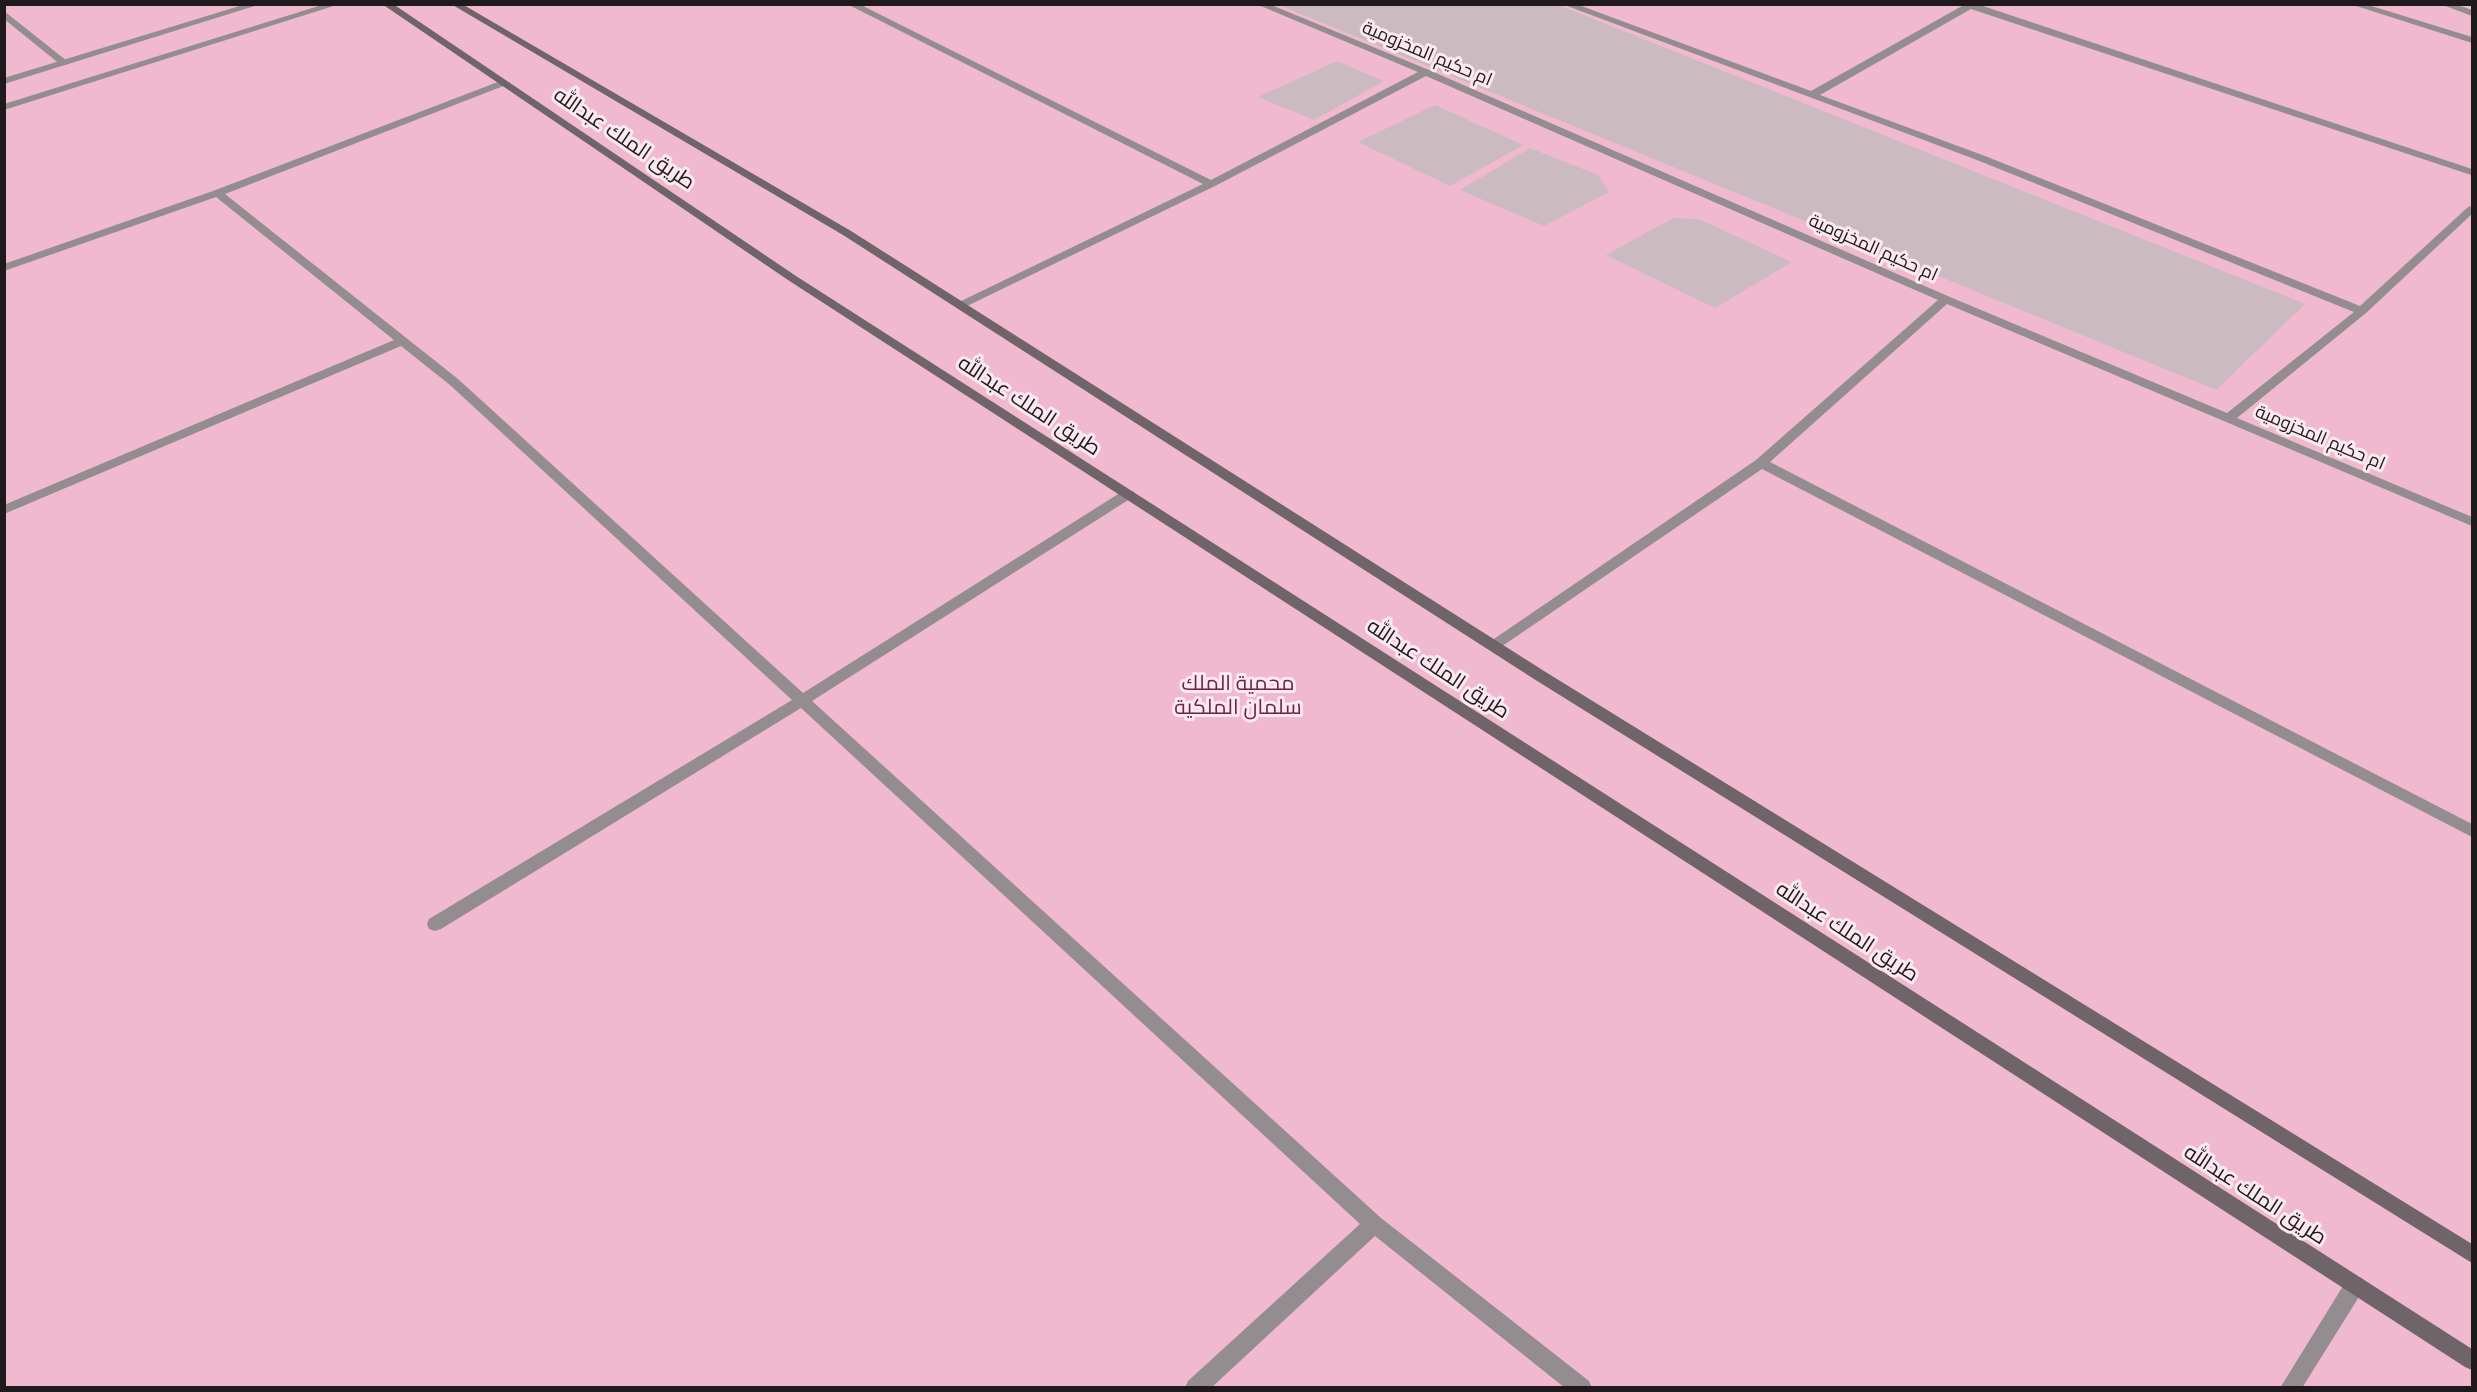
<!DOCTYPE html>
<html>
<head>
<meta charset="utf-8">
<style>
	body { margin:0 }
	#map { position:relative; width:2477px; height:1392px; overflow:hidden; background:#eedce2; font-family:"IBM Plex Sans",sans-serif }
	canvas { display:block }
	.frame { position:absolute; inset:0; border:6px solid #1f191b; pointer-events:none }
</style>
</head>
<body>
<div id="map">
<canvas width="2477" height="1392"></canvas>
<div class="frame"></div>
</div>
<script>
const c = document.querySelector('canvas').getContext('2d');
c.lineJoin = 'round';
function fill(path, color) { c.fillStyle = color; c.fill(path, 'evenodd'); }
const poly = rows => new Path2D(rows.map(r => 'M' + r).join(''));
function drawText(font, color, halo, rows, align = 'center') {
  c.font = font + ' "IBM Plex Sans",Cairo,sans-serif'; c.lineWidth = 6; c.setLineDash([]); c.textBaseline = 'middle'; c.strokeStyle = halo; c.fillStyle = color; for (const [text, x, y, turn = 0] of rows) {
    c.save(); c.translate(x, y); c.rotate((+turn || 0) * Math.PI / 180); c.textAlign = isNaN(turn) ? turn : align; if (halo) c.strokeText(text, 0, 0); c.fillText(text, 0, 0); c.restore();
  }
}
fill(poly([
	[5,5,2472,5,2472,1387,5,1387]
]), '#f1b9d0');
fill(poly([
	[1556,4,2305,304,2216,390,1279,5],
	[1337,61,1384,81,1314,120,1258,97],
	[1435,105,1523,145,1450,186,1358,142],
	[1530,148,1598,175,1609,192,1544,226,1460,190],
	[1673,218,1699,219,1792,262,1715,308,1606,255]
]), '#cbbac0');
fill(poly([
	[847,4,859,4,1211,180,1418,72,1256,4,1269,4,1429,70,1950,297,2227,413,2354,312,1977,160,1562,4,1576,4,1811,91,1962,6,1961,4,1977,4,2472,169,2472,175,2468,174,1971,9,1820,95,1985,156,2360,306,2468,207,2472,206,2472,214,2366,313,2237,418,2472,517,2472,526,1947,304,1770,462,2472,824,2472,837,1762,469,1498,649,1488,649,1486,646,1488,643,1756,460,1938,300,1426,76,1215,186,965,307,957,307,957,303,1203,184,847,4],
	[4,11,67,61,67,65,61,65,4,19,4,11],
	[503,80,506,81,506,85,225,194,458,379,803,693,1123,491,1133,491,1135,494,1133,497,812,701,1381,1218,1589,1381,1592,1388,1565,1388,1375,1236,1211,1388,1185,1388,1188,1381,1360,1224,801,708,441,929,435,931,429,929,427,924,429,919,792,700,450,385,401,346,4,514,4,505,394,340,216,197,4,271,4,264,213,191,503,80],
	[2355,1276,2362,1278,2365,1285,2362,1292,2302,1388,2280,1388,2348,1278,2355,1276]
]), '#948d8f');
fill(poly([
	[246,4,261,4,4,84,4,78,246,4],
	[325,4,340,4,4,110,4,104,325,4],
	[2350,4,2365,4,2472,37,2472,43,2350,4],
	[2440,4,2455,4,2472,10,2472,16,2440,4]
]), '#948d8f');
fill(poly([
	[382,4,393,4,796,276,2472,1349,2472,1370,2465,1367,788,280,382,4],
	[451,4,462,4,851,231,1544,671,2472,1244,2472,1263,1534,679,843,235,451,4]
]), '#6f6468');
drawText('18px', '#1f191b', '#fbe9f0', [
	["ام حكيم المخزومية",1427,54,23],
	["ام حكيم المخزومية",1873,248,24],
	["ام حكيم المخزومية",2320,438,23]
]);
drawText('21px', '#1f191b', '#fbe9f0', [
	["طريق الملك عبدالله",624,139,34],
	["طريق الملك عبدالله",1029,406,33],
	["طريق الملك عبدالله",1438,669,33],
	["طريق الملك عبدالله",1847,932,33],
	["طريق الملك عبدالله",2255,1195,33]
]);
drawText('21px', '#6f2249', '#fbe9f0', [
	["محمية الملك",1238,684],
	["سلمان الملكية",1238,708]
]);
</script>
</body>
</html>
